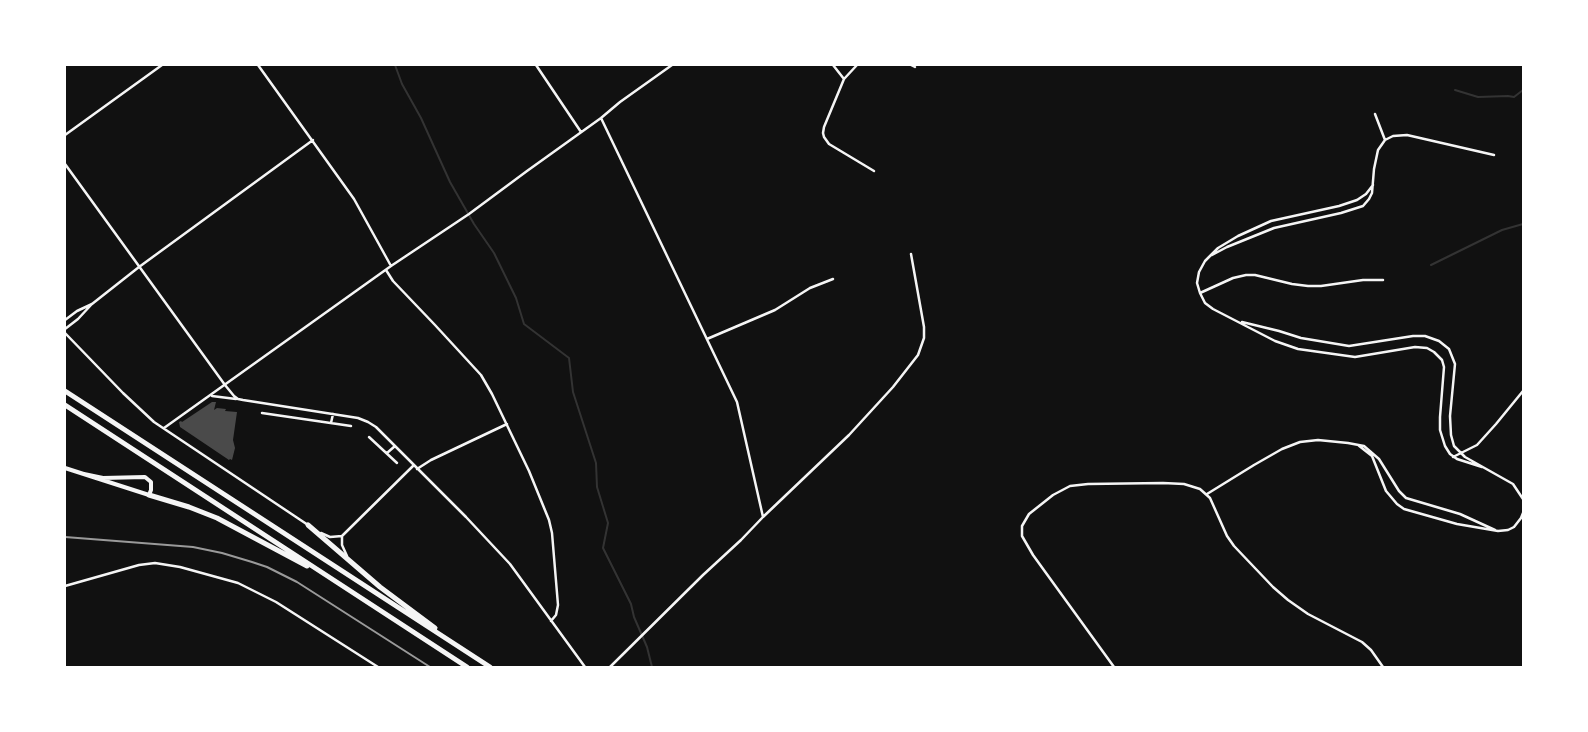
<!DOCTYPE html>
<html>
<head>
<meta charset="utf-8">
<style>
	body { margin:0 }
	#map { position:relative; width:1588px; height:732px; overflow:hidden; background:#111; font-family:Poppins,sans-serif }
	canvas { display:block }
	.frame { position:absolute; inset:0; border:66px solid #fff; pointer-events:none }
</style>
</head>
<body>
<div id="map">
<canvas width="1588" height="732"></canvas>
<div class="frame"></div>
</div>
<script>
const c = document.querySelector('canvas').getContext('2d');
c.lineJoin = 'round';
const poly = rows => new Path2D(rows.map(r => 'M' + r).join(''));
function stroke(path, color, width, dash) { c.strokeStyle = color; c.lineWidth = width; c.lineCap = dash ? 'butt' : 'round'; c.setLineDash(dash || []); c.stroke(path); }
function fill(path, color) { c.fillStyle = color; c.fill(path, 'evenodd'); }
stroke(poly([
	[395,65,402,84,421,118,450,182,474,224,494,253,516,298,524,324,569,358,573,392,596,463,597,487,608,523,603,548,631,604,634,617,647,647,652,667],
	[1455,90,1478,97,1508,96,1514,97,1523,90],
	[1431,265,1502,230,1523,224]
]), '#333', 2);
fill(poly([
	[212,402,216,402,214,410,217,408,226,409,225,411,237,412,233,440,235,448,232,460,230,459,229,460,180,427,179,422,181,421,182,422]
]), '#4a4a4a');
stroke(poly([
	[258,65,354,199,391,266],
	[536,65,581,132],
	[833,65,844,79],
	[857,65,844,79,824,127,823,133,824,137,829,144,874,171],
	[911,65,915,67],
	[1375,114,1385,140],
	[601,118,737,402,763,517],
	[65,135,162,65],
	[65,164,225,385,234,396,238,399,243,400,358,418,368,422,376,427,466,517,510,564,585,667],
	[1373,185,1366,194,1357,200,1339,206,1271,221,1238,236,1218,248,1205,261,1199,272,1197,283,1200,293,1205,303,1213,309,1275,341,1298,349,1355,357,1415,347,1427,348,1434,352,1442,360,1444,367,1440,417,1440,430,1445,446,1450,454,1457,459,1482,467],
	[1212,255,1227,247,1274,228,1341,213,1363,206,1369,199,1372,193,1374,169,1378,150,1385,140,1393,136,1407,135,1494,155],
	[386,270,393,281,435,325,481,375,492,394,529,471,549,520,552,533,558,605,556,615,551,621],
	[1200,293,1233,278,1246,275,1255,275,1292,284,1308,286,1321,286,1363,280,1383,280],
	[65,320,77,311,92,304,139,267,313,140],
	[1242,322,1279,331,1301,338,1349,346,1413,336,1425,336,1439,341,1449,349,1455,364,1450,416,1451,435,1454,446,1465,457,1513,484,1523,499],
	[65,329,78,319,91,305],
	[65,333,123,393,154,422,308,525],
	[707,339,775,310,810,288,833,279],
	[212,396,236,399],
	[262,413,351,426],
	[331,423,333,414],
	[164,428,391,266,469,214,527,171,601,118,620,102,672,65],
	[369,437,397,463],
	[1358,445,1372,456,1386,491,1397,504,1404,509,1457,524,1498,531,1508,530,1514,527,1521,518,1523,513],
	[387,453,395,446],
	[1453,457,1477,445,1496,424,1523,391],
	[417,469,431,460,507,424],
	[1207,494,1254,465,1282,449,1300,442,1318,440,1348,443,1364,446,1379,459,1399,491,1406,498,1460,514,1495,530],
	[321,533,330,537,342,536,414,465],
	[342,536,342,545,347,556],
	[65,586,139,565,155,563,180,567,238,583,276,602,378,667],
	[610,667,703,575,741,540,763,517,849,435,893,387,918,355,924,338,924,327,911,254],
	[1114,667,1033,555,1022,536,1022,526,1029,514,1053,495,1070,486,1088,484,1163,483,1184,484,1200,489,1210,498,1227,536,1234,546,1273,587,1288,600,1308,614,1362,642,1371,650,1383,667]
]), '#f5f5f5', 2.5);
stroke(poly([
	[65,468,149,495,151,490,151,482,145,477,103,478,84,474]
]), '#f5f5f5', 4);
stroke(poly([
	[65,391,490,667],
	[65,405,467,667],
	[149,495,189,507,217,518,307,566],
	[308,525,380,587,435,628]
]), '#f5f5f5', 5);
stroke(poly([
	[65,537,193,547,222,553,252,562,267,567,297,582,430,667]
]), '#9a9a9a', 2);
</script>
</body>
</html>
